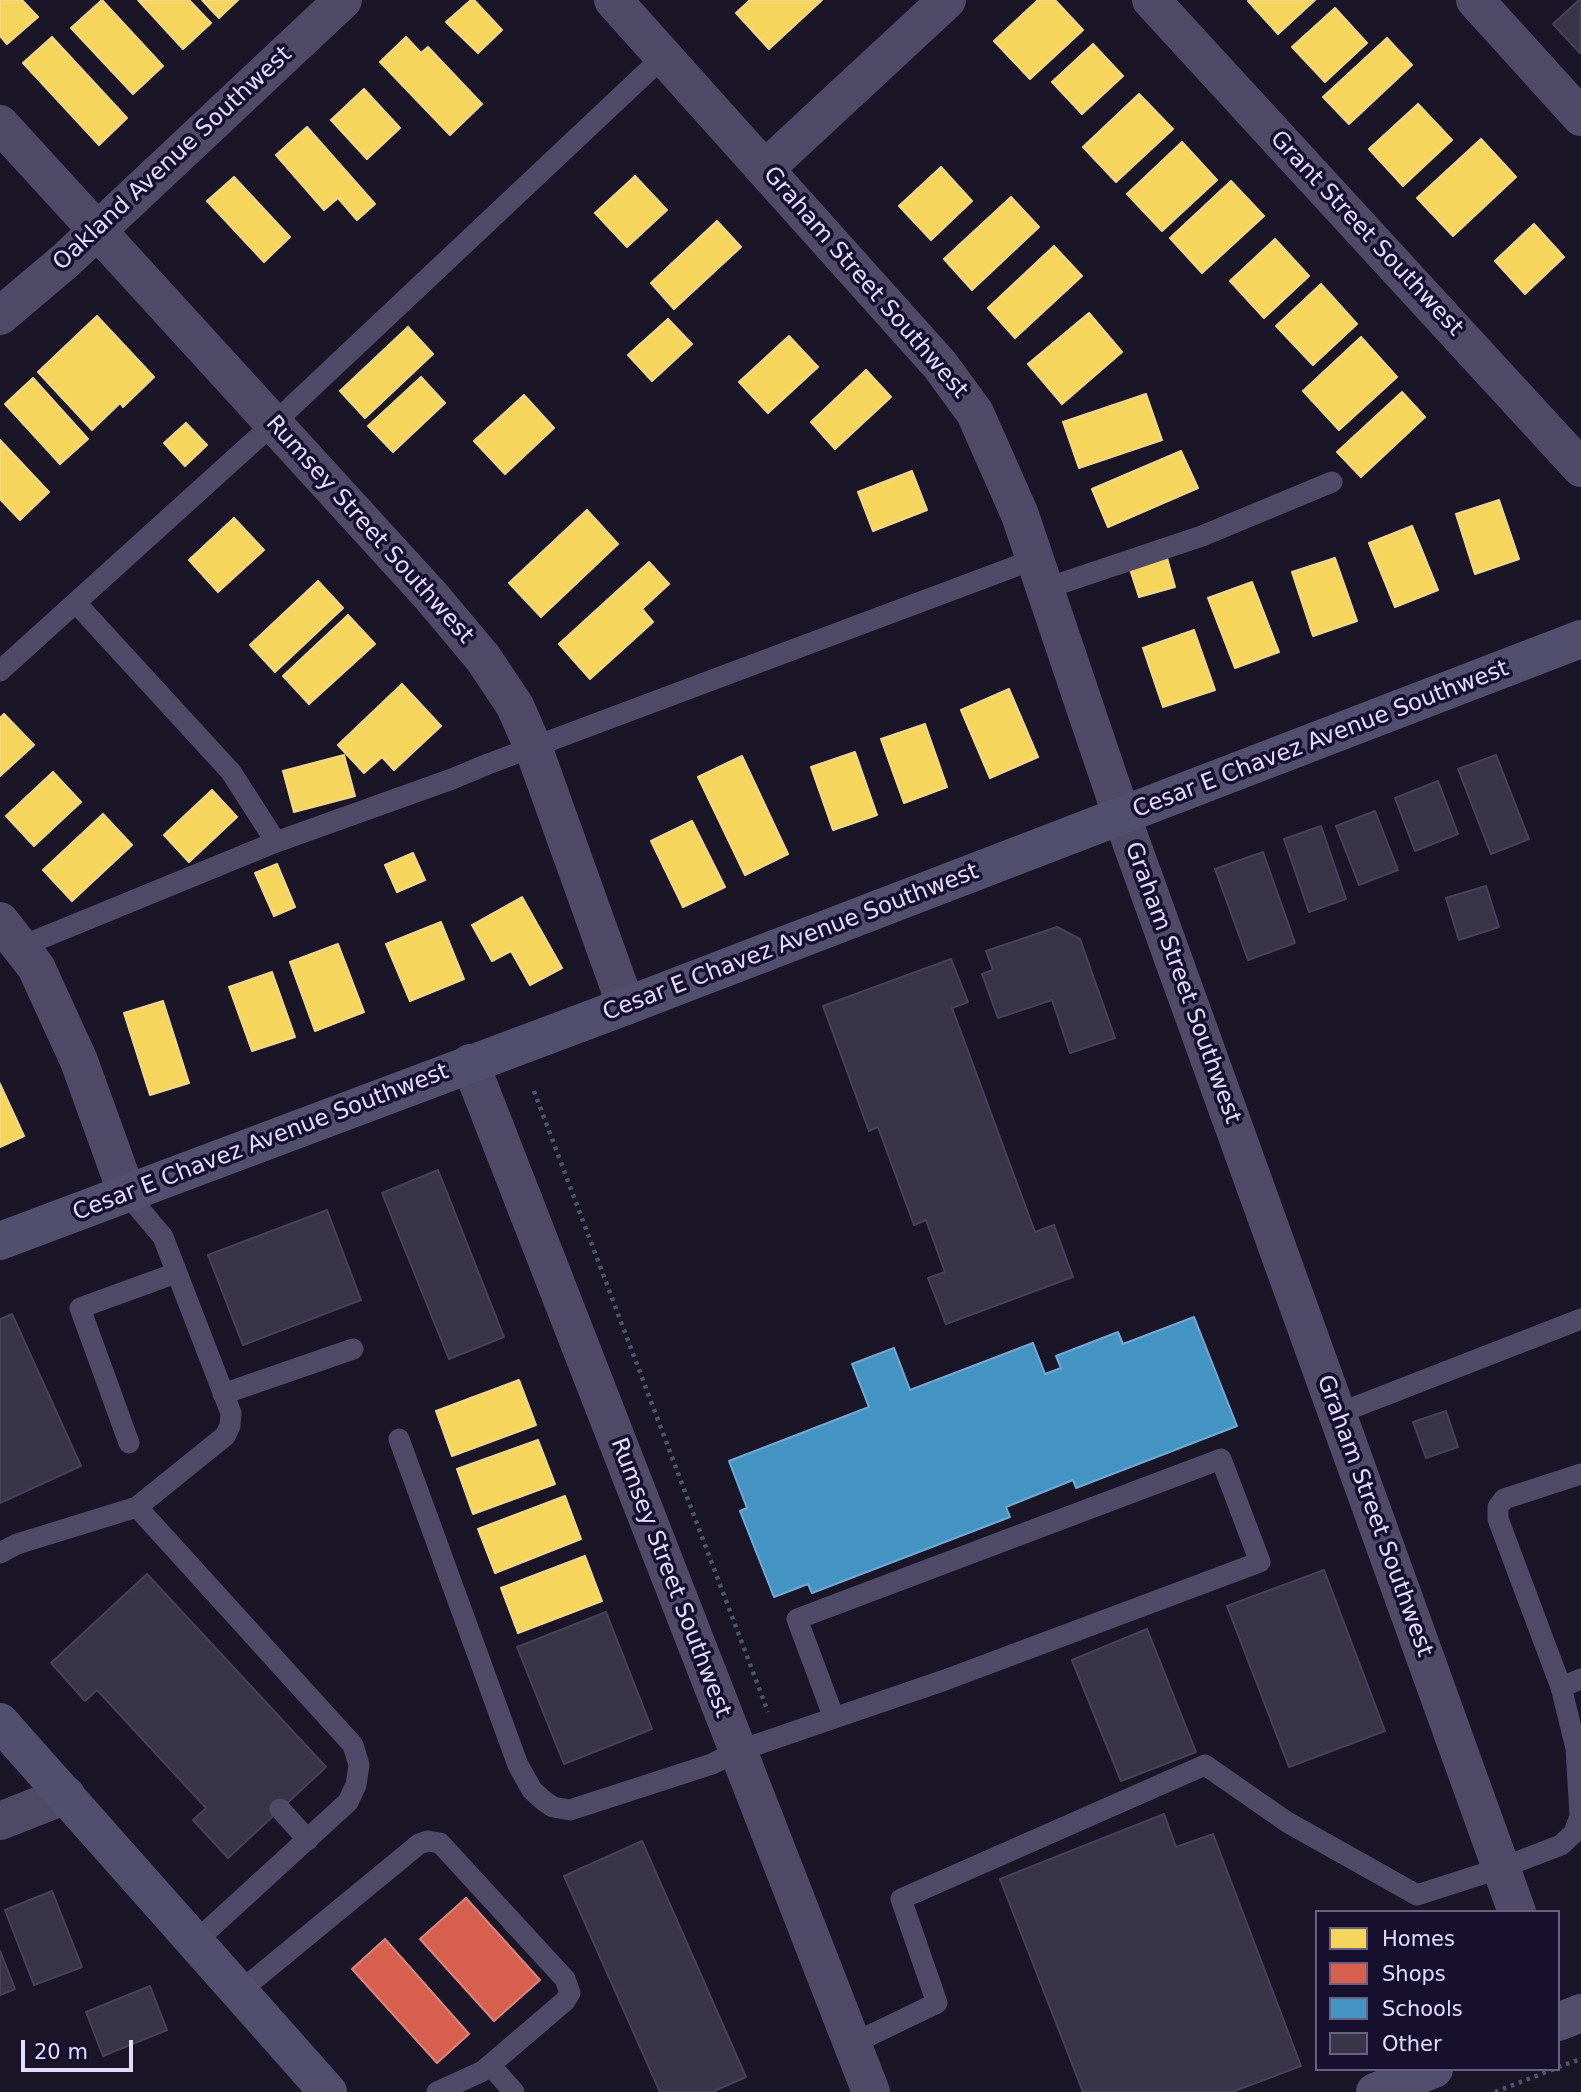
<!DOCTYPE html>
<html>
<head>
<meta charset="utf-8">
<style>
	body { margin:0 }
	#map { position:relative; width:1581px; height:2092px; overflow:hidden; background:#1a1627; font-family:"DejaVu Sans",sans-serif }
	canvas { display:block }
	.legend { position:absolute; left:1315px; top:1910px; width:245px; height:161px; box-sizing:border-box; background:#160f2e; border:2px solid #686182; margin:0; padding:9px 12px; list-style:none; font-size:21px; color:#e2dcff }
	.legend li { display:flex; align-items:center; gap:14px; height:35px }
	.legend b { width:35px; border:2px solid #686182 }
	.scale { position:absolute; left:21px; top:2040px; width:112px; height:32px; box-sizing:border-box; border:4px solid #e2dcff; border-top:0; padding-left:9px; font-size:21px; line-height:24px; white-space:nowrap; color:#e2dcff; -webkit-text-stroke:5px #160f2e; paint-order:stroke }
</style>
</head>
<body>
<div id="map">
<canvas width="1581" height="2092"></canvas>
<ul class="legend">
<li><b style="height:19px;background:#f6d55c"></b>Homes</li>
<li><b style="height:19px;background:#d6604d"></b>Shops</li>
<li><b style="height:19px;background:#4393c3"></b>Schools</li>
<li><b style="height:19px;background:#393548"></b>Other</li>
</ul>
<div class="scale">20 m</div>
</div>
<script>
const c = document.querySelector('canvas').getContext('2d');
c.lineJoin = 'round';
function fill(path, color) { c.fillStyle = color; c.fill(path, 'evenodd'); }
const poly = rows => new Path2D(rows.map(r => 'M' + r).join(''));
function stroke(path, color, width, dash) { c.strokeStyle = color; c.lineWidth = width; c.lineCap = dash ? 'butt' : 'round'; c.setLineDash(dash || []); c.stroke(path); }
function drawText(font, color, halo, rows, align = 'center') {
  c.font = font + ' "DejaVu Sans",sans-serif'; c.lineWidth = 7; c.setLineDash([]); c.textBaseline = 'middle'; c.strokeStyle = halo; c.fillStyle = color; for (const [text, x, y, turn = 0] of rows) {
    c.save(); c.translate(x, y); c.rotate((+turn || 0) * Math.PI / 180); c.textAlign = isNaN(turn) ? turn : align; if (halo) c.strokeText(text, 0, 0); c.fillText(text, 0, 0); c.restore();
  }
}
const homes = poly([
	[0,0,22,0,38,17,7,44,0,36,0,0],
	[102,0,163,66,133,94,71,28,102,0],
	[138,0,189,0,211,23,183,49,138,0],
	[202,0,238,0,219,18,202,0],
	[471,0,474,0,502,30,478,53,446,22,471,0],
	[750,0,822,0,769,49,736,13,750,0],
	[1038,0,1055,0,1083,30,1030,79,994,41,1038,0],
	[1249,0,1315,0,1278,34,1248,1,1249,0],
	[1335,8,1367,43,1325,82,1292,47,1335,8],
	[52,37,127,118,99,145,23,63,52,37],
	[406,37,421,53,428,47,482,104,450,135,380,62,406,37],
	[1387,38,1412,65,1349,124,1323,97,1387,38],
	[1093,44,1123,76,1082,114,1052,82,1093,44],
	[364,89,400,128,367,159,331,120,364,89],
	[1139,94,1173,129,1116,182,1083,147,1139,94],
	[1418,104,1452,140,1403,186,1369,149,1418,104],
	[307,127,375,204,357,220,338,198,324,210,276,155,307,127],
	[1481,139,1516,177,1453,236,1417,198,1481,139],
	[1182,142,1217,180,1162,231,1127,194,1182,142],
	[941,167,972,201,931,240,899,206,941,167],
	[635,176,667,210,627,247,595,213,635,176],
	[234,177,290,237,264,262,207,201,234,177],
	[1231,181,1264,216,1202,273,1170,238,1231,181],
	[1011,197,1039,227,972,290,944,259,1011,197],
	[717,221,741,247,674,309,651,283,717,221],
	[1534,224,1564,257,1525,294,1495,261,1534,224],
	[1275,239,1309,276,1264,318,1230,281,1275,239],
	[1054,246,1082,276,1015,338,988,308,1054,246],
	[1321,284,1357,324,1313,365,1276,326,1321,284],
	[1089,313,1122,352,1062,404,1028,364,1089,313],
	[97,316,154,377,123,407,120,403,92,430,38,372,97,316],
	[668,319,692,344,652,381,628,355,668,319],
	[408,327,433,354,365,418,340,391,408,327],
	[789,336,818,367,768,413,739,382,789,336],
	[1361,337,1397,377,1339,430,1303,391,1361,337],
	[866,370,891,397,835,449,811,422,866,370],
	[421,377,445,403,393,452,368,426,421,377],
	[33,378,88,439,60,464,5,404,33,378],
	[1402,392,1425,417,1361,477,1337,452,1402,392],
	[1146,394,1162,440,1079,468,1063,422,1146,394],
	[524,395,554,428,505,474,474,441,524,395],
	[186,423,207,445,185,466,164,443,186,423],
	[0,440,49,492,20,520,0,499,0,440],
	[1181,451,1198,488,1108,527,1092,489,1181,451],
	[912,471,927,510,873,531,858,492,912,471],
	[1499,500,1519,559,1475,574,1456,514,1499,500],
	[587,510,618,544,541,617,509,583,587,510],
	[234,518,264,550,218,592,189,560,234,518],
	[1412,526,1438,590,1395,607,1369,543,1412,526],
	[1167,558,1175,587,1139,597,1130,569,1167,558],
	[1335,558,1357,621,1313,636,1292,572,1335,558],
	[649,562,669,584,642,609,653,622,590,679,559,644,649,562],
	[318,581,343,608,275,672,250,645,318,581],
	[1252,582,1279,652,1235,668,1208,598,1252,582],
	[348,615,375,644,309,704,283,676,348,615],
	[1194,630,1215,690,1163,707,1143,648,1194,630],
	[402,684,441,726,394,770,382,757,364,773,338,745,402,684],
	[1009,689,1038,757,990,778,961,710,1009,689],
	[4,714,34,745,0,776,0,718,4,714],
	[925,724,947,787,904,803,881,739,925,724],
	[855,752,877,815,833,830,811,767,855,752],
	[344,755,355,796,294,812,283,771,344,755],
	[742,756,788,854,745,875,698,777,742,756],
	[53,772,81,802,34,846,6,816,53,772],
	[212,790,237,817,189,862,164,835,212,790],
	[103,814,132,845,72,901,43,870,103,814],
	[692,821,725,887,683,907,651,841,692,821],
	[413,853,425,880,397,892,385,865,413,853],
	[277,864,295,907,274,916,255,873,277,864],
	[522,897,562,968,530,985,511,951,492,961,472,925,522,897],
	[441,922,464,979,410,1001,386,944,441,922],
	[338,944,364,1012,315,1031,290,962,338,944],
	[272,972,295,1037,252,1051,229,987,272,972],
	[163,1001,189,1083,150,1095,124,1013,163,1001],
	[0,1084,24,1136,0,1147,0,1084],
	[519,1380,536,1425,452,1456,436,1411,519,1380],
	[538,1440,555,1484,473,1514,457,1469,538,1440],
	[565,1496,581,1539,495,1573,478,1529,565,1496],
	[585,1556,602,1601,518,1633,501,1588,585,1556]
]);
fill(homes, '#f6d55c');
stroke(homes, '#f0d78d', 2);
const shops = poly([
	[466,1898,540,1980,494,2021,420,1939,466,1898],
	[385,1939,469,2034,437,2063,352,1969,385,1939]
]);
fill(shops, '#d6604d');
stroke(shops, '#da8582', 2);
const schools = poly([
	[1194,1317,1237,1426,1076,1488,1073,1480,1006,1507,1010,1517,812,1593,808,1584,774,1597,740,1511,747,1508,729,1461,869,1407,852,1364,894,1348,910,1390,1033,1343,1045,1374,1061,1368,1056,1356,1118,1332,1123,1344,1194,1317]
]);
fill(schools, '#4393c3');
stroke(schools, '#73a9d5', 2);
const building = poly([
	[1579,0,1581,0,1580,53,1553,24,1579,0],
	[1496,755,1529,839,1491,854,1458,769,1496,755],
	[1438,781,1458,834,1415,851,1395,798,1438,781],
	[1375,811,1398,870,1359,885,1336,826,1375,811],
	[1321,826,1346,899,1309,912,1284,839,1321,826],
	[1263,852,1295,943,1248,960,1215,869,1263,852],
	[1486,886,1499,927,1459,940,1446,898,1486,886],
	[1057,927,1080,939,1115,1038,1070,1053,1052,1000,998,1018,982,974,993,970,986,951,1057,927],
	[951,959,968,1002,952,1008,1035,1232,1054,1225,1073,1277,946,1324,928,1278,945,1272,926,1220,914,1225,878,1127,869,1131,823,1006,951,959],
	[438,1170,504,1337,449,1359,382,1193,438,1170],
	[327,1210,361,1300,243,1345,208,1255,327,1210],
	[12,1314,81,1466,0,1503,0,1319,12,1314],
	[1446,1411,1458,1447,1426,1458,1413,1422,1446,1411],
	[1324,1570,1385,1731,1289,1767,1227,1606,1324,1570],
	[147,1574,326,1767,228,1858,193,1820,206,1808,97,1690,85,1701,51,1663,147,1574],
	[606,1612,652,1729,564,1764,517,1647,606,1612],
	[1147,1629,1196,1752,1121,1781,1072,1660,1147,1629],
	[1164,1814,1176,1847,1213,1834,1301,2066,1232,2092,1083,2092,1000,1879,1164,1814],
	[642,1841,746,2077,712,2092,660,2092,564,1876,642,1841],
	[52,1891,82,1967,34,1985,5,1910,52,1891],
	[0,1951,15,1989,0,1995,0,1951],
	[150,1986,167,2030,103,2056,86,2012,150,1986]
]);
fill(building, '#393548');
stroke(building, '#474159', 2);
stroke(poly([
	[534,1091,768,1712],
	[1558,2067,1581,2059],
	[1495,2092,1554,2069]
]), '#495768', 4.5, [3.5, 5]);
stroke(poly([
	[1044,589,1202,536,1332,482],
	[76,603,231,772,276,842],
	[0,671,273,424,664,56],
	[20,947,276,842,452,779,488,764,1035,559],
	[223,1394,353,1349],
	[1337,1414,1581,1319],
	[399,1439,518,1765,532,1790,544,1801,553,1807,570,1810,712,1764,738,1751,945,1680,1260,1562,1221,1459,797,1619,834,1718],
	[129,1443,80,1308,176,1273],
	[137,1507,353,1745,359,1765,356,1785,348,1802,195,1942],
	[0,1553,17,1544,137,1507,225,1436,230,1426,231,1413,163,1237,127,1194],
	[1561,1687,1581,1679],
	[280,1809,308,1840],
	[239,1992,419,1844,428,1841,440,1843,565,1979,570,1993,565,2001,483,2071,437,2092],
	[852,2044,937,2003,901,1899,1205,1765,1287,1822,1417,1895,1501,1868,1561,1845,1574,1833,1580,1816,1576,1748,1561,1687,1498,1519,1498,1507,1504,1499,1581,1474],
	[490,2065,514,2092]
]), '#4e4a68', 21);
stroke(poly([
	[613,0,940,365,975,413,1020,515,1122,817,1517,1912],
	[1151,0,1581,468],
	[1475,0,1581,117],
	[0,124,431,596,483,658,515,706,533,747,626,1006],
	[766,168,947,0],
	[0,316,65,261,343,0],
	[0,921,36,967,79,1061,127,1194],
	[470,1063,871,2092],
	[0,1821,66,1795]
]), '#4e4a68', 38);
stroke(poly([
	[0,1241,626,1006,1581,639],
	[0,1722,328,2092],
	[1558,2022,1581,2013],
	[1375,2092,1434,2069]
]), '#524e6d', 38);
drawText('23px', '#e2dcff', '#160f2e', [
	["Oakland Avenue Southwest",173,159,-43],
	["Grant Street Southwest",1366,234,47],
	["Graham Street Southwest",865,283,49],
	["Rumsey Street Southwest",369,530,48],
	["Cesar E Chavez Avenue Southwest",1321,740,-21],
	["Cesar E Chavez Avenue Southwest",791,943,-21],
	["Graham Street Southwest",1182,983,70],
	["Cesar E Chavez Avenue Southwest",261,1143,-21],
	["Graham Street Southwest",1374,1516,70],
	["Rumsey Street Southwest",670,1578,69]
]);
</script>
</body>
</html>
